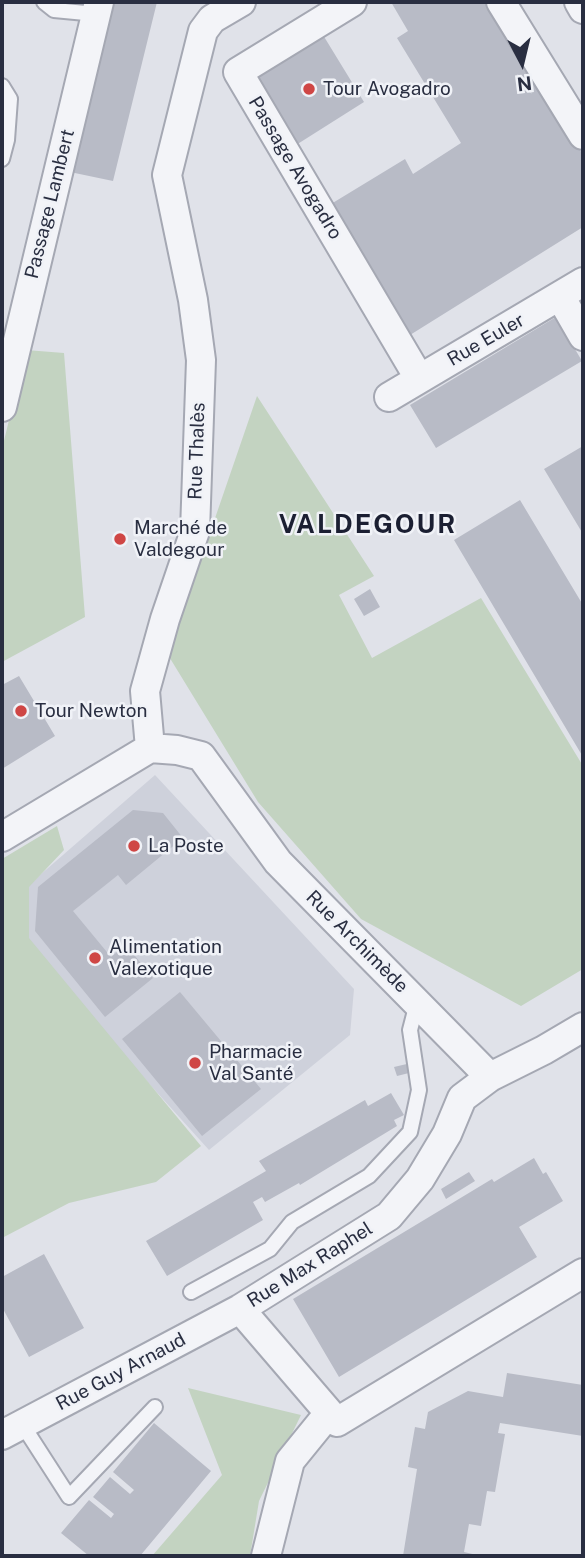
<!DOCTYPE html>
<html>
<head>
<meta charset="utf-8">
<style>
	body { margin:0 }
	#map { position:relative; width:585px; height:1558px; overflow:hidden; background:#e0e2e9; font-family:"Public Sans",sans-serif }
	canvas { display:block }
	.frame { position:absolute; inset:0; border:4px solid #292e41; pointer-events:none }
	.north { position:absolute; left:487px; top:28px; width:70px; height:70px; -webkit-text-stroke:5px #f0f2f7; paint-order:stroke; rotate:173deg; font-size:19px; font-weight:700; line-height:28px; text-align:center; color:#292e41 }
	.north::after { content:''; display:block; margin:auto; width:24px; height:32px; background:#292e41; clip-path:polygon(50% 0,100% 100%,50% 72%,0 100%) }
</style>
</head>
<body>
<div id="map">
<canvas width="585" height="1558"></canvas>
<div class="frame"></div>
<div class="north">N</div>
</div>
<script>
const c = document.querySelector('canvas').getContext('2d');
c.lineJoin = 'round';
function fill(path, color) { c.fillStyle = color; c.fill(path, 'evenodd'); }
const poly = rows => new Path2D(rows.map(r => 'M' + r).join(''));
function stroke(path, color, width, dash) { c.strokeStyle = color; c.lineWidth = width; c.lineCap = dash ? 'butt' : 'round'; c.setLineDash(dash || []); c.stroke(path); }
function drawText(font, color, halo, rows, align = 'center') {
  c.font = font + ' "Public Sans",sans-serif'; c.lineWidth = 5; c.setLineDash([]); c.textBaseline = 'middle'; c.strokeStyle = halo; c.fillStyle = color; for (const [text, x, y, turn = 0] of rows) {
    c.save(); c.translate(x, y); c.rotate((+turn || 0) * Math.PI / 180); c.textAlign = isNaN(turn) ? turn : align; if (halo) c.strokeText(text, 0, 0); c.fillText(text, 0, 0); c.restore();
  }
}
fill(poly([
	[155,775,354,989,350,1035,209,1150,2,921,2,908]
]), '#ced1db');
fill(poly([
	[26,350,64,353,85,617,2,662,2,449],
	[257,396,374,576,339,595,372,658,481,598,583,766,583,969,521,1006,361,919,258,802,168,655],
	[57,826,64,850,29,887,29,938,201,1146,156,1182,69,1203,2,1238,2,859],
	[188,1388,301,1415,259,1501,250,1556,152,1556,222,1475]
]), '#c3d3c1');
fill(poly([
	[112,2,157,2,113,181,70,172],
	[391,2,490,2,583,155,583,227,410,335,331,204,405,159,413,174,461,143,397,38,408,31],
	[323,35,364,102,296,145,254,76],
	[556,317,582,361,436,448,410,405],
	[583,446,583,534,544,469],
	[520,500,583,605,583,757,454,540],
	[370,589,380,607,364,616,354,599],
	[19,676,55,736,2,769,2,685],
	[133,810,163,813,183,838,126,885,118,875,73,911,111,957,126,945,153,978,105,1017,35,931,38,887],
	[180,992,261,1089,202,1136,122,1039],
	[411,1063,413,1072,397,1076,394,1067],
	[391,1093,404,1115,394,1120,397,1126,300,1185,299,1183,265,1202,262,1197,253,1202,263,1220,167,1276,146,1241,266,1171,259,1161,365,1100,368,1106],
	[534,1158,543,1174,546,1172,563,1201,519,1227,537,1257,339,1377,293,1299,492,1179,494,1182],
	[469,1172,475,1181,446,1199,441,1189],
	[44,1254,84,1328,29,1357,2,1307,2,1277],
	[507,1373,583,1385,583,1436,500,1423,498,1433,505,1434,495,1492,487,1491,481,1526,469,1524,464,1552,481,1556,403,1556,417,1469,408,1467,415,1427,425,1429,428,1412,468,1391,503,1397],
	[154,1423,211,1471,140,1556,89,1556,61,1533,89,1500,111,1518,114,1514,93,1497,110,1477,130,1494,134,1490,113,1472]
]), '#b8bbc6');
const lane = poly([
	[44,2,54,10,96,14],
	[2,86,10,99,7,140,2,159],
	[191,1292,270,1249,292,1222,369,1176,410,1132,419,1090,410,1030,417,1003],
	[22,1424,69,1497,155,1407]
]);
const street = poly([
	[352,2,238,72,419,378],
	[501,2,583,135],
	[579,2,583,9],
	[560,296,583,336],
	[389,397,583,282],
	[2,407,99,2],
	[150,748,145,691,165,619,195,531,201,360,193,300,167,175,203,31,212,19,241,2],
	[150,748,177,750,201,756,278,862,490,1077],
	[2,837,150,748],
	[240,1309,337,1422,583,1273],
	[2,1435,240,1309,389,1216,420,1179,447,1134,462,1098,490,1077,544,1050,583,1027],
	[266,1556,290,1461,329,1413]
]);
stroke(lane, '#a5a8b3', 18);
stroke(street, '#a5a8b3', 32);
stroke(lane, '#f3f4f8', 14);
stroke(street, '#f3f4f8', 28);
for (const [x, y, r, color] of [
	[309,89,7,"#cf4645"],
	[120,539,7,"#cf4645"],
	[21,711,7,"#cf4645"],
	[134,846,7,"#cf4645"],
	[95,958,7,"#cf4645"],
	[195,1063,7,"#cf4645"]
]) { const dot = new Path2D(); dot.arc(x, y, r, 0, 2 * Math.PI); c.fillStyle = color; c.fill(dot); stroke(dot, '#f0f2f7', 2.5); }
drawText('19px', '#292e41', '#f0f2f7', [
	["Tour Avogadro",323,89],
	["Marché de",134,528],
	["Valdegour",134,550],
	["Tour Newton",35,711],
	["La Poste",148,846],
	["Alimentation",109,947],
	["Valexotique",109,969],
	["Pharmacie",209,1052],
	["Val Santé",209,1074]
], 'left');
drawText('19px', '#292e41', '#f0f2f7', [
	["Passage Avogadro",295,168,59],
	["Passage Lambert",50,204,-76],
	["Rue Euler",486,340,-30],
	["Rue Thalès",197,451,-88],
	["Rue Archimède",357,942,45],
	["Rue Max Raphel",310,1265,-32],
	["Rue Guy Arnaud",121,1372,-28]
]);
c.letterSpacing = '2px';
drawText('bold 26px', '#1b1f32', '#f0f2f7', [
	["VALDEGOUR",368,525]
]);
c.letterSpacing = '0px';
</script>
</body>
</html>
